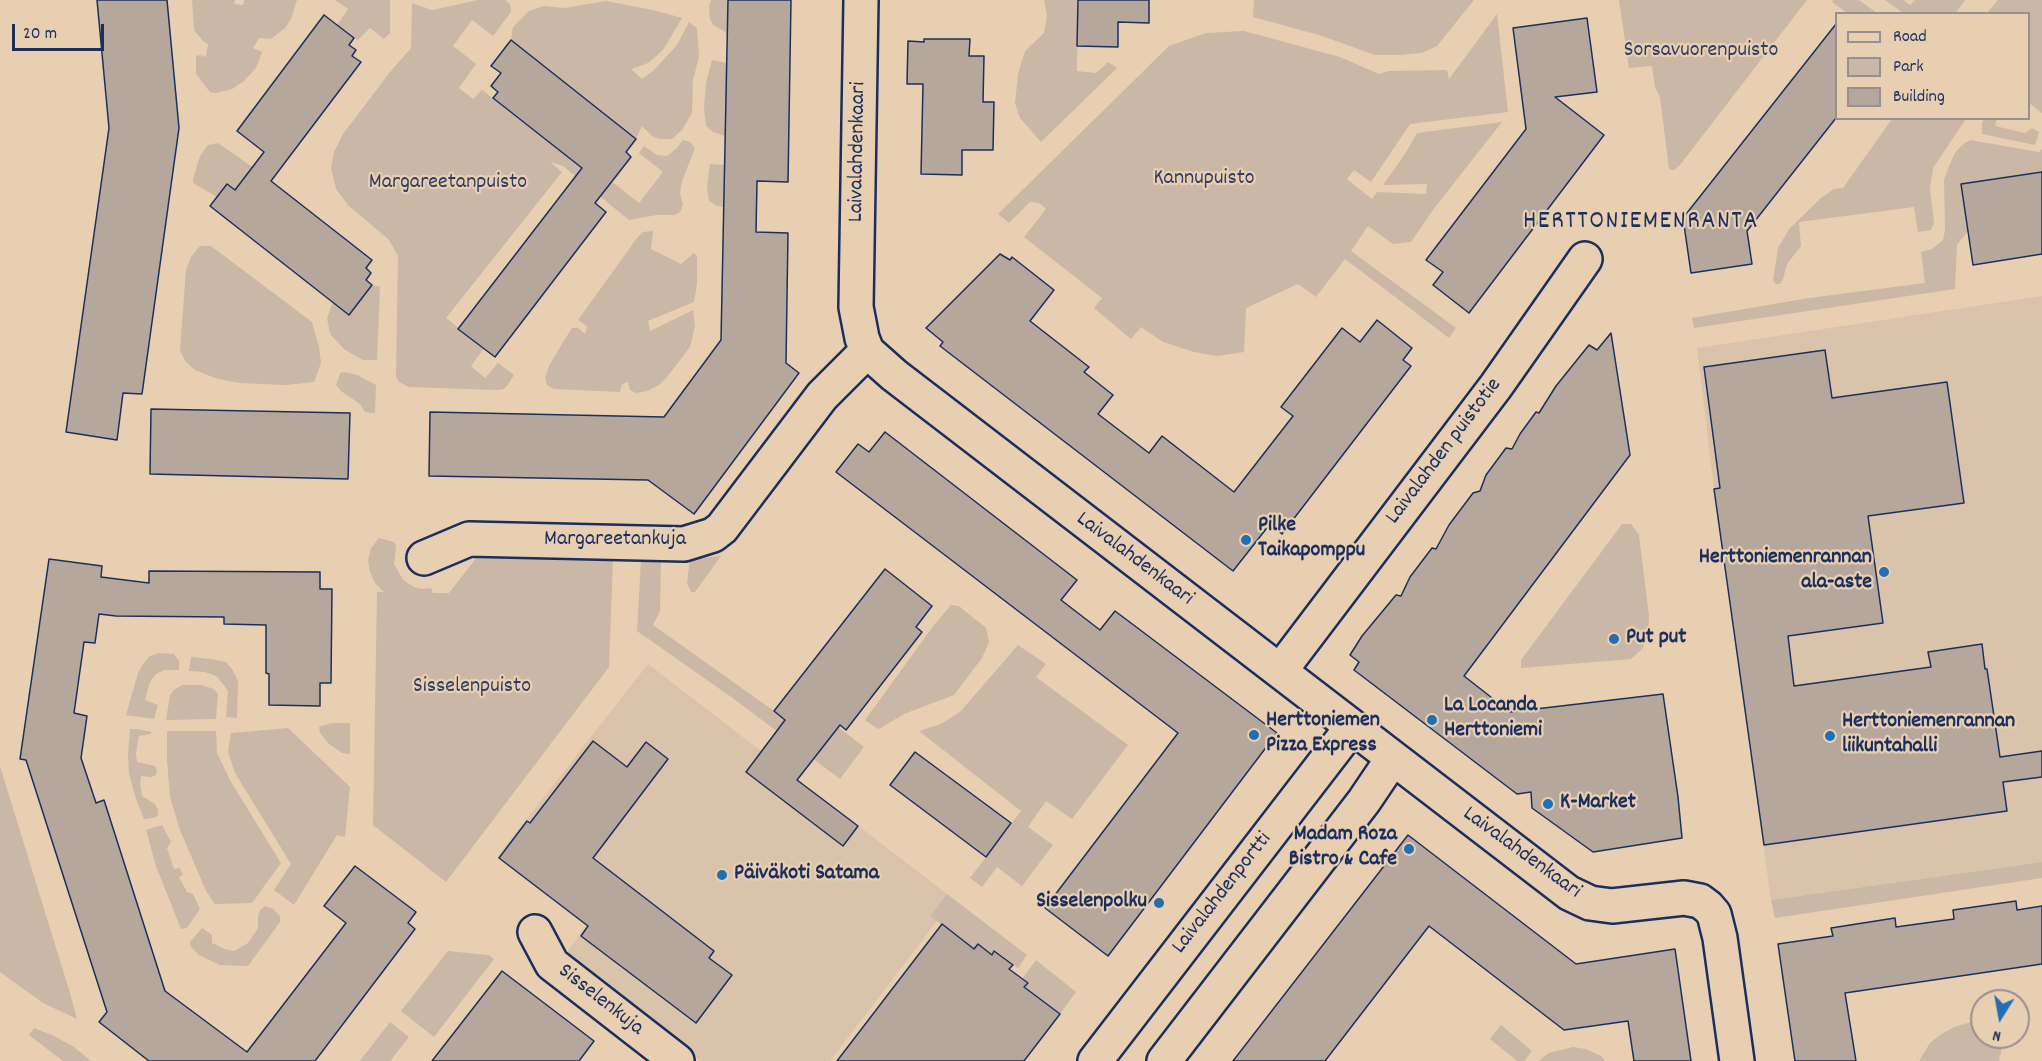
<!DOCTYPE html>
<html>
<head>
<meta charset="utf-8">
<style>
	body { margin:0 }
	#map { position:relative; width:2042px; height:1061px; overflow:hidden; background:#e9cfb1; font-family:Dekko,sans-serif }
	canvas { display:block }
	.legend { position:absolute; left:1835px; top:12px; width:195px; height:108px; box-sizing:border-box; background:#e9cfb1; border:2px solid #978f90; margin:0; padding:8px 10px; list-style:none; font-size:18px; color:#1b2f5e }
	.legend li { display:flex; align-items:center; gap:12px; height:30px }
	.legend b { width:30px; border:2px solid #978f90 }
	.north { position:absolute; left:1970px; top:989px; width:60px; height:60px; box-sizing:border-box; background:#e9cfb1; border:2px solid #978f90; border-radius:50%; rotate:191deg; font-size:16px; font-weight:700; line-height:24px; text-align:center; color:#1b2f5e }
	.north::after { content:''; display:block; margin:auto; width:21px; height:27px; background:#1f6fb2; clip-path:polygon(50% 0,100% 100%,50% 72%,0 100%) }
	.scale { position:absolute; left:12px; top:24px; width:92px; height:27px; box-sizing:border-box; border:3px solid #1b2f5e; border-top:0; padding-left:8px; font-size:18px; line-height:21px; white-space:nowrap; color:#1b2f5e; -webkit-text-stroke:4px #e9cfb1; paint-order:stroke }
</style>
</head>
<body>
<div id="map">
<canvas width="2042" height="1061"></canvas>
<ul class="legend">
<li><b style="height:8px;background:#e9cfb1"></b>Road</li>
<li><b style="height:16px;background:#cbb7a5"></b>Park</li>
<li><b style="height:16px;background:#b6a79c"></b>Building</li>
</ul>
<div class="north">N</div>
<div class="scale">20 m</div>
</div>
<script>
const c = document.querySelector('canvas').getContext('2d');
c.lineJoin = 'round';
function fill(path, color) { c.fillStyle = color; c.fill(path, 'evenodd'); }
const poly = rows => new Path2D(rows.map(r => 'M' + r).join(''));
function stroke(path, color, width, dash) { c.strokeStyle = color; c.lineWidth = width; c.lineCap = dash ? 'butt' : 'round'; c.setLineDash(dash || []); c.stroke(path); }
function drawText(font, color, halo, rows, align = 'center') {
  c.font = font + ' Dekko,sans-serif'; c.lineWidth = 4.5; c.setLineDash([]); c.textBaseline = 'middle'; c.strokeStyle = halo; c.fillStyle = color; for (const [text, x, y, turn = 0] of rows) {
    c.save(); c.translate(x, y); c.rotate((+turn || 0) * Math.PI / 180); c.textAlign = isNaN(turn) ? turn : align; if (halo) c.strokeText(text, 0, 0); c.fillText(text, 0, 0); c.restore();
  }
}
fill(poly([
	[2042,296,2042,862,1771,900,1714,489,1697,348],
	[648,664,947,894,930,916,937,921,830,1061,701,1061,565,955,586,926,497,857]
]), '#dac3ab');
fill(poly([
	[192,0,235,0,234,4,243,5,244,0,297,0,291,19,285,28,271,39,259,38,253,48,262,52,256,68,244,81,232,89,216,93,210,92,196,74,196,56,200,55,206,57,208,44,203,41,194,30],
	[335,0,390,0,390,33,384,39,370,28,358,40,354,38,337,25,348,9],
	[478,0,505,0,510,4,511,12,493,36,472,20,453,46,476,64,459,88,473,99,482,90,597,180,602,174,639,203,663,172,639,153,644,146,657,155,667,156,676,149,683,140,690,142,695,148,682,181,680,193,683,205,680,212,675,215,657,215,629,220,563,166,550,162,562,172,446,318,484,348,471,366,485,378,498,363,514,375,509,383,504,389,497,390,409,387,399,382,396,376,398,256,389,240,348,205,336,189,331,168,334,152,343,134,390,72,411,48,412,3,432,10],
	[711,0,728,0,727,33,713,25,710,19,709,5],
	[1044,0,1078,0,1077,71,1096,73,1108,62,1117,68,1041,142,1020,118,1015,103,1018,74,1025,51,1044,33,1047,16],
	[1254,0,1474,0,1437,46,1422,53,1398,55,1375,55,1322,36,1253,17],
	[1619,0,1807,0,1680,165,1674,170,1669,169,1660,97,1655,87,1652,66,1629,68],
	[1834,0,1859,0,1877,13,1847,13,1832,2],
	[1885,0,1903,0,1910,5,1915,0,1965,0,1955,14,1903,13],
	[1998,0,2042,0,2042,113,2029,103,2028,14,1987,13],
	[606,1,653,10,682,18,663,50,648,63,631,69,642,79,653,71,677,45,689,22,697,28,699,57,693,80,692,113,682,130,672,139,659,139,652,136,642,126,636,139,511,40,513,27,529,11,544,6,564,8],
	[1497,14,1508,112,1410,124,1371,182,1354,170,1347,179,1372,199,1377,192,1426,194,1427,184,1383,185,1405,154,1417,133,1502,122,1432,211,1411,242,1393,244,1368,226,1351,251,1456,328,1449,338,1345,259,1316,297,1298,284,1246,308,1244,352,1217,356,1194,352,1163,342,1141,327,1131,339,1094,308,1102,298,1024,237,1046,209,1039,203,1030,202,1009,223,998,214,1169,46,1206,33,1244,31,1340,57,1379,74,1389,71,1447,70,1449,79],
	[712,60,727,63,725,136,713,132,706,126,704,108,706,83],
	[1892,119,1966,119,1933,168,1930,189,1934,223,1931,230,1918,232,1914,207,1799,222,1801,246,1787,264,1783,279,1780,284,1776,284,1773,280,1778,248,1789,229,1821,198,1834,189,1843,188],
	[1984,119,1997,119,1995,126,2025,133,2032,128,2039,132,2035,145,1982,134,1982,123],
	[1970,140,2039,152,2042,149,2042,172,1961,184,1968,231,1957,245,1955,289,1694,328,1692,318,1809,298,1925,283,1921,252,1932,249,1943,240,1945,230,1944,180,1949,166,1955,153,1962,145],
	[218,143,258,171,246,175,235,190,227,184,217,197,193,183,193,179,200,156,208,145],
	[710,164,725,165,728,208,717,206,709,201,707,187],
	[653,231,651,249,681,264,694,253,697,256,697,284,694,302,648,321,650,331,693,310,695,326,690,347,667,377,659,385,647,391,636,393,630,390,628,382,622,384,620,392,554,389,547,385,545,378,549,366,563,342,572,328,578,328,585,334,587,326,578,320,637,238,643,232],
	[200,246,211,246,312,322,319,347,321,363,314,382,286,385,239,383,215,378,195,370,185,361,180,350,186,270,191,257],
	[372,285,380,287,377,360,363,360,345,350,330,334,327,318,333,302,349,314],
	[345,372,357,375,376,385,375,413,365,412,360,404,341,391,336,385,340,373],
	[1622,524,1631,524,1639,535,1649,616,1648,638,1642,649,1631,659,1521,668,1521,660],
	[379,538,394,542,396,546,394,564,403,580,414,587,422,589,431,588,433,593,449,593,477,557,613,558,609,667,446,882,373,825,377,592,384,592,375,583,370,572,368,560,371,548],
	[721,556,695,592,691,592,687,583,690,559],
	[661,559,660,611,653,625,774,711,822,748,838,727,864,747,840,779,734,699,637,631,641,560],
	[951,605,959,606,986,628,989,642,982,658,954,695,904,714,879,729,875,727,865,720,934,625],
	[1018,645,1046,664,1036,677,1128,745,1072,819,1046,801,1028,827,1053,845,1022,886,997,867,982,887,970,878,1021,811,919,731,941,724,960,712],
	[159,653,174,654,179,661,179,670,164,670,156,674,150,682,145,700,158,705,154,719,126,715,138,673,143,664,150,656],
	[191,657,211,659,226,662,232,669,238,681,237,718,226,717,228,691,223,684,216,676,205,672,189,671],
	[182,685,201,685,214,689,218,694,216,719,166,720,170,695,174,690],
	[331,723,350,723,350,754,342,753,329,744,320,733,319,727],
	[288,728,350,787,345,837,337,835,294,905,274,890,291,864,235,773,228,752,231,733],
	[130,729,136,729,152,732,150,734,139,736,136,753,137,762,155,766,157,771,156,775,151,777,141,776,140,784,142,796,155,804,158,810,158,816,153,818,144,819,136,799,129,774,128,754],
	[167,731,216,731,217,753,231,782,281,863,252,903,215,904,206,891,180,830,170,797,167,760],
	[0,766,70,993,77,1019,43,1003,0,972],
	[162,825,171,842,167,848,174,869,180,868,183,875,179,877,187,892,193,894,200,909,187,928,181,929,156,866,146,830],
	[2042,862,2042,878,1775,918,1771,900],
	[947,894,1027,955,1018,968,995,951,991,955,974,949,930,916],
	[265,906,273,909,280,916,280,922,248,966,220,965,199,955,191,947,190,942,202,928,212,935,212,943,225,949,234,951,248,943,258,928,258,917,260,910],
	[448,951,489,955,494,959,434,1037,401,1011],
	[1036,960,1076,992,1060,1014,1024,987,1028,983,1022,979],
	[1982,1019,1982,1037,2004,1037,1999,1061,1919,1061,1930,1043,1940,1035,1954,1027],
	[390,1022,409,1037,390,1061,360,1061],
	[1501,1025,1532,1051,1524,1061,1517,1061,1490,1039],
	[34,1028,54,1036,74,1047,91,1061,63,1061,29,1035],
	[1573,1047,1586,1049,1601,1056,1605,1061,1539,1061,1549,1053]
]), '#cbb7a5');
const building = poly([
	[97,0,167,0,179,128,142,394,123,393,117,440,66,432,109,128,97,0],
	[728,0,791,0,788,182,757,181,756,232,788,233,786,363,799,373,694,514,648,480,429,476,430,412,664,417,721,340,728,0],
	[1078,0,1149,0,1149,23,1118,22,1118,47,1077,46,1078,0],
	[324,15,354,38,349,45,356,50,352,56,361,62,271,181,372,260,366,268,371,273,366,280,372,285,349,315,210,206,227,184,235,190,264,152,237,131,324,15],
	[1587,18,1597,92,1555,97,1604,135,1469,313,1433,285,1443,272,1426,260,1526,129,1513,28,1587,18],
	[1836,24,1836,118,1747,231,1752,264,1691,273,1683,218,1836,24],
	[924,39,970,39,969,56,984,56,983,102,994,102,993,150,962,150,962,175,921,174,923,84,907,84,908,41,924,42,924,39],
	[511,40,636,139,626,152,631,157,595,203,606,212,495,357,458,329,582,168,493,98,498,92,491,86,501,73,491,66,511,40],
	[2042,172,2042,254,1973,265,1961,184,2042,172],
	[1000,254,1010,260,1012,257,1054,290,1030,321,1089,367,1084,372,1113,395,1098,414,1149,453,1162,436,1234,492,1293,416,1281,407,1342,328,1360,342,1377,320,1412,348,1403,360,1411,366,1282,534,1270,524,1233,571,940,346,943,342,926,328,1000,254],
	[1611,333,1630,455,1464,676,1510,712,1663,694,1678,797,1682,838,1593,852,1532,808,1531,792,1517,794,1354,670,1359,662,1350,655,1362,636,1396,595,1401,596,1410,577,1432,548,1436,549,1449,525,1473,493,1480,491,1486,475,1506,448,1512,449,1520,434,1536,412,1539,413,1556,386,1589,345,1597,350,1611,333],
	[1825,350,1832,398,1947,382,1964,503,1868,516,1883,623,1788,636,1794,686,1931,667,1928,652,1982,644,1985,669,1987,669,2000,757,2042,751,2042,777,2003,782,2007,811,1764,845,1714,489,1720,488,1704,367,1825,350],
	[151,409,350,413,348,479,150,474,151,409],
	[885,432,1077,580,1061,600,1100,630,1115,611,1277,733,1108,956,1045,908,1178,733,836,472,858,444,869,452,885,432],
	[49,559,102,566,101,577,149,583,149,571,320,572,320,589,332,589,331,683,320,683,320,706,269,705,269,674,266,673,266,625,224,624,224,617,116,616,99,614,95,643,84,642,74,713,87,716,81,758,96,803,104,800,165,991,247,1052,346,923,324,906,355,866,416,912,408,923,415,929,315,1061,149,1061,99,1022,107,1012,26,760,20,759,49,559],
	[885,569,932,606,916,627,922,632,846,730,840,725,797,780,858,826,843,846,746,772,785,720,774,711,885,569],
	[593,741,627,767,646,742,668,759,593,858,714,951,709,958,732,975,696,1023,581,936,588,926,499,858,527,821,530,823,593,741],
	[915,752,1011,823,986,857,890,785,915,752],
	[1408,835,1576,964,1675,949,1691,1061,1634,1061,1628,1021,1564,1030,1429,926,1325,1061,1233,1061,1408,835],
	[2016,901,2017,910,2042,906,2042,964,1845,993,1856,1061,1795,1061,1778,944,1833,936,1831,928,1895,918,1896,927,1954,919,1953,910,2016,901],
	[942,924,974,949,978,944,992,955,994,951,1013,965,1009,969,1028,983,1024,987,1060,1014,1024,1061,837,1061,942,924],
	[502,971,594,1041,579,1061,432,1061,502,971]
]);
fill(building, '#b6a79c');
stroke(building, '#1b2f5e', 1.5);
const minor = poly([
	[861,0,856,307,862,338,867,351,894,375,1569,893,1590,903,1612,906,1684,898,1700,901,1708,907,1714,914,1720,938,1737,1061],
	[424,558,469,539,684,544,713,535,722,528,822,396,867,351],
	[1280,671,1496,386,1585,259],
	[535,932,552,964,677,1061],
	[1095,1061,1352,727],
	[1164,1061,1364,801,1393,758]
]);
stroke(minor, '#1b2f5e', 38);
stroke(minor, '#e9cfb1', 33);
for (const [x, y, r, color] of [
	[1246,540,6,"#1f6fb2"],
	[1884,572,6,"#1f6fb2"],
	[1614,639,6,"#1f6fb2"],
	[1432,720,6,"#1f6fb2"],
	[1254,735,6,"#1f6fb2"],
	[1830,736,6,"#1f6fb2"],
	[1548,804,6,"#1f6fb2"],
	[1409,849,6,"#1f6fb2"],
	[722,875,6,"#1f6fb2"],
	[1159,903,6,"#1f6fb2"]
]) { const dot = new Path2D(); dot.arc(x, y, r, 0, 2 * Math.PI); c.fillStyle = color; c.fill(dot); stroke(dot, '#e9cfb1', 2); }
drawText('22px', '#2d3d65', '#e9cfb1', [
	["Sorsavuorenpuisto",1701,52],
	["Kannupuisto",1204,180],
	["Margareetanpuisto",448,184],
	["Sisselenpuisto",472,688]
]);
drawText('22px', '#1b2f5e', '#e9cfb1', [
	["Laivalahdenkaari",859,152,-89],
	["Laivalahden puistotie",1445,452,-53],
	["Margareetankuja",615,541],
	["Laivalahdenkaari",1134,560,37],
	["Laivalahdenkaari",1521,854,36],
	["Laivalahdenportti",1223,894,-52],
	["Sisselenkuja",600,1001,38]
]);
drawText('bold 22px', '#1b2f5e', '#e9cfb1', [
	["Pilke",1258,527],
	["Taikapomppu",1258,552],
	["Herttoniemenrannan",1872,559,"right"],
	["ala-aste",1872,584,"right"],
	["Put put",1626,639],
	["La Locanda",1444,707],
	["Herttoniemi",1444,732],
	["Herttoniemen",1266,722],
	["Pizza Express",1266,747],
	["Herttoniemenrannan",1842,723],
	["liikuntahalli",1842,748],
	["K-Market",1560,804],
	["Madam Roza",1397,836,"right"],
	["Bistro & Cafe",1397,861,"right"],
	["Päiväkoti Satama",734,875],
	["Sisselenpolku",1147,903,"right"]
], 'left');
c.letterSpacing = '1.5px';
drawText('26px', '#1b2f5e', '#e9cfb1', [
	["HERTTONIEMENRANTA",1641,223]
]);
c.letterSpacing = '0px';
</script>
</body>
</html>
